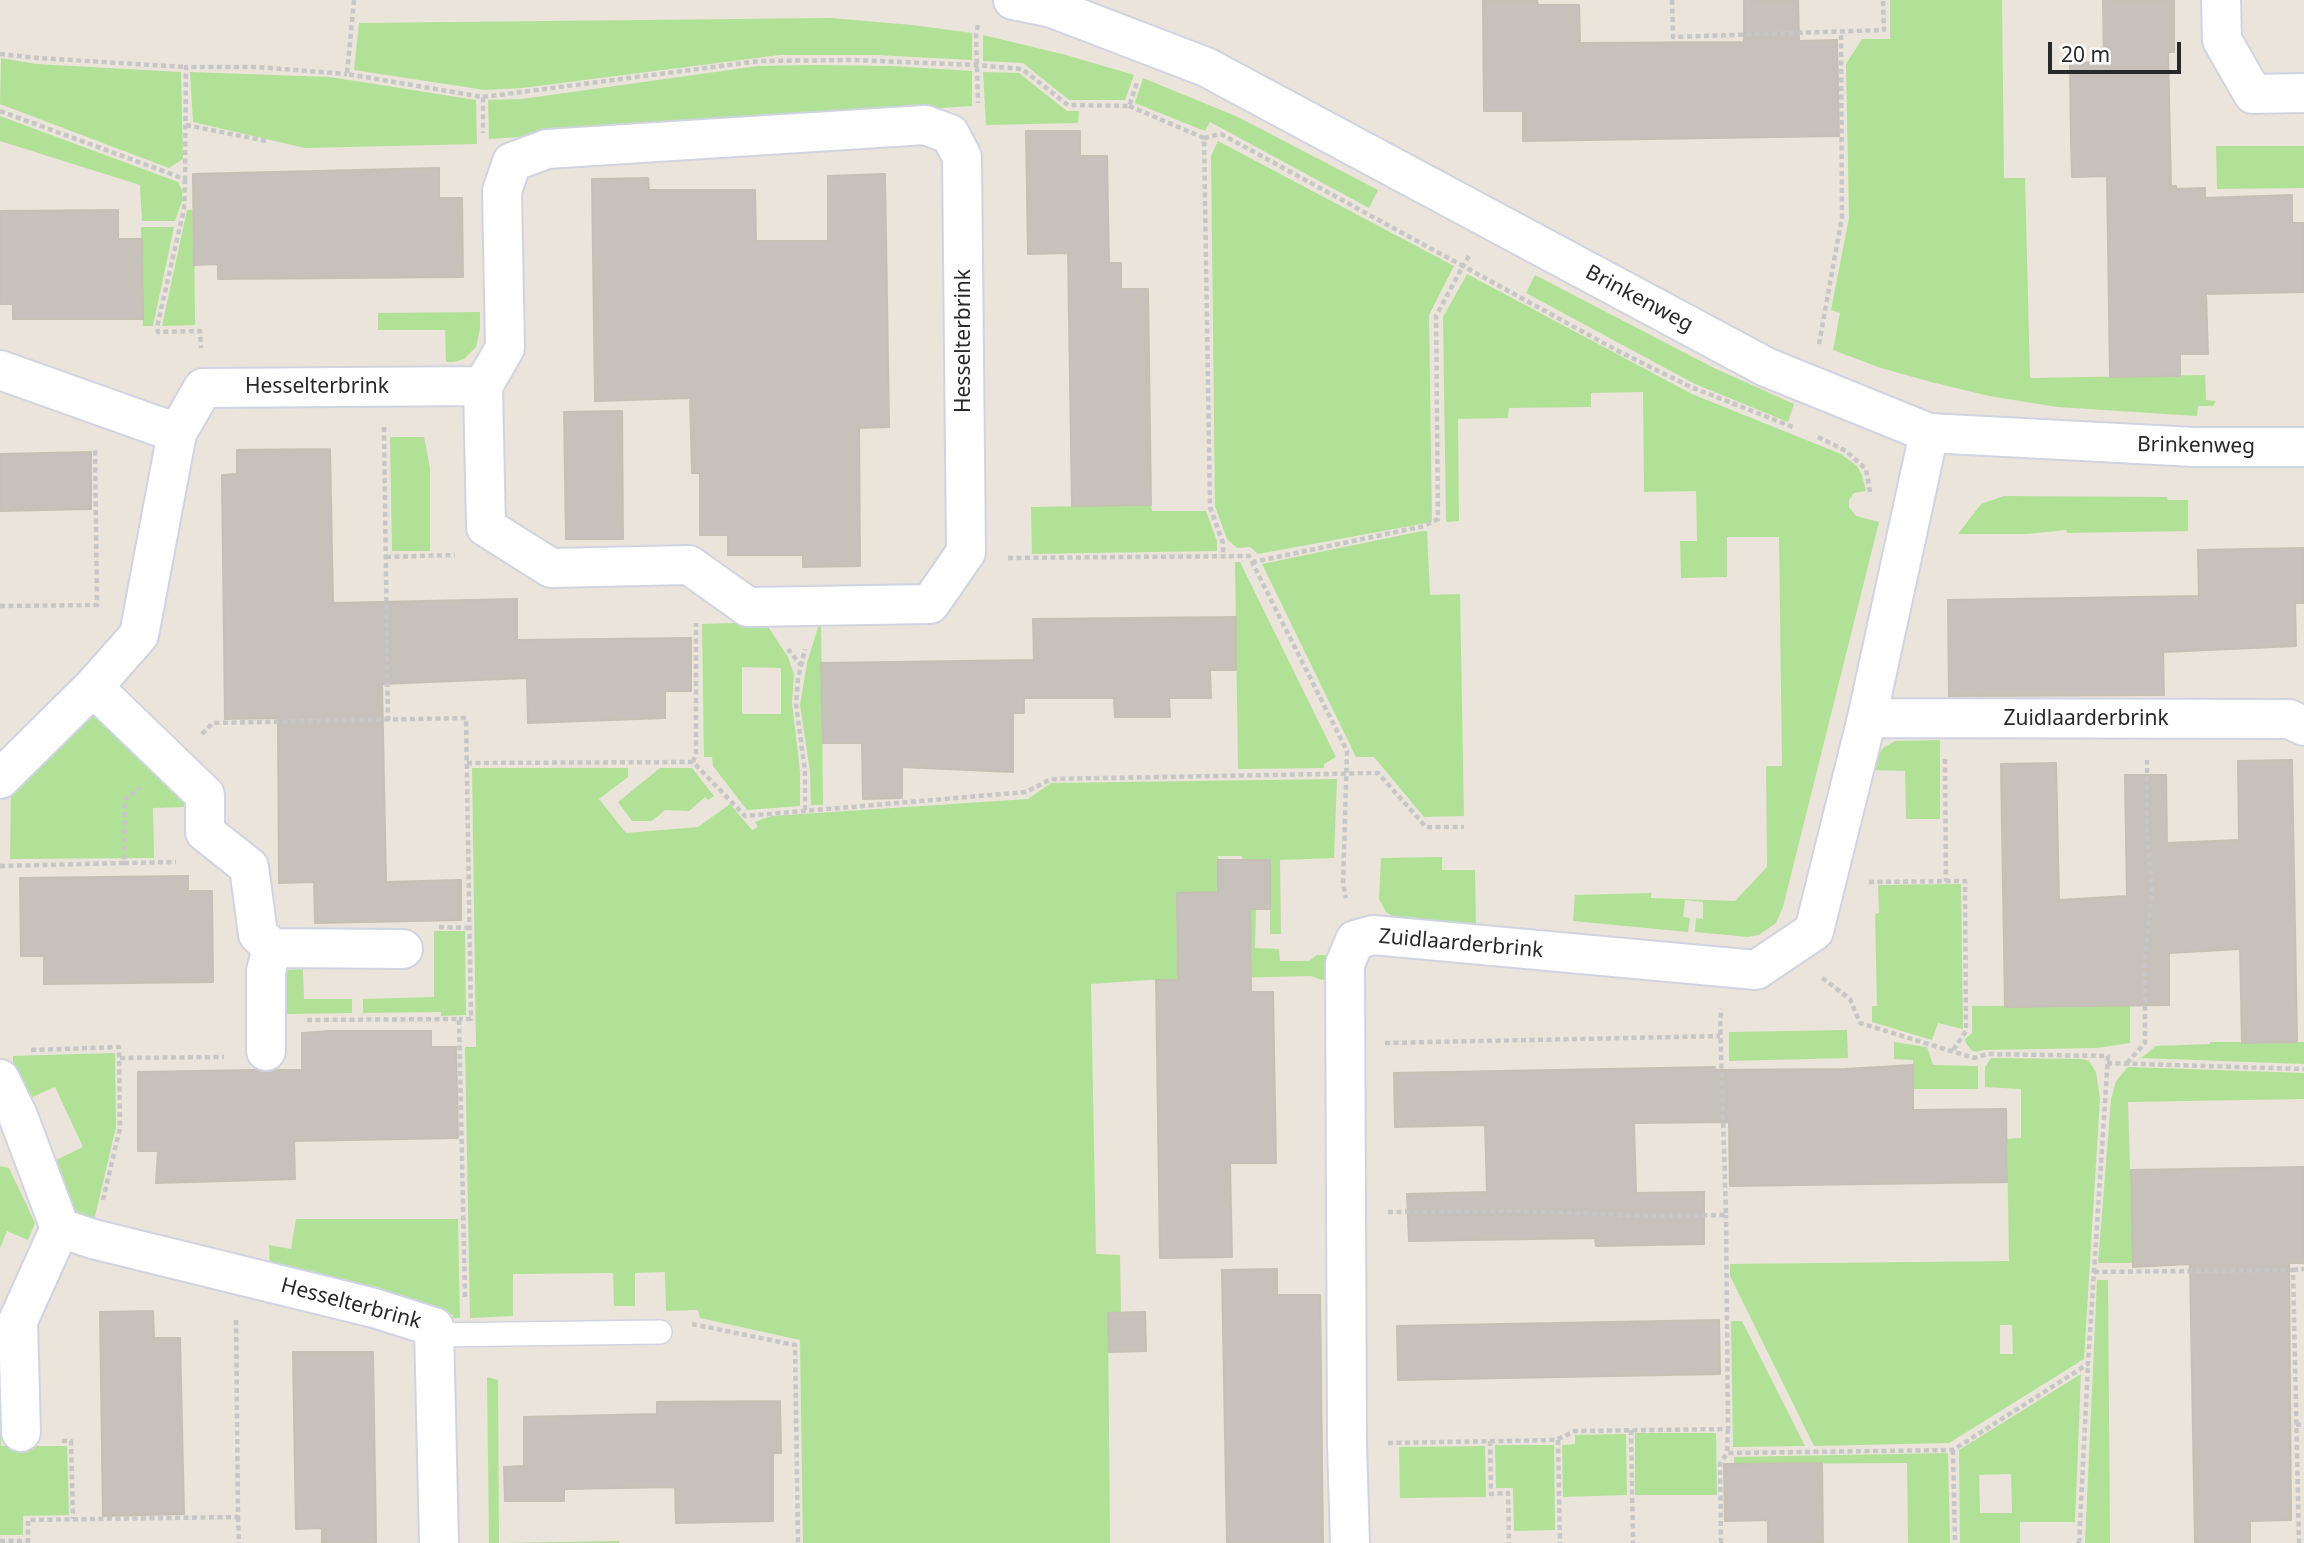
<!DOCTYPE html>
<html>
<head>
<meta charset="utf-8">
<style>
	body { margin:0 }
	#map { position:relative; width:2304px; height:1543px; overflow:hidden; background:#ebe4da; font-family:"Noto Sans",sans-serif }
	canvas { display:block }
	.scale { position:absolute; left:2048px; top:42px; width:133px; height:32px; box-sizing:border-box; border:4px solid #292929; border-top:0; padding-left:9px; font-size:21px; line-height:24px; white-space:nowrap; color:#292929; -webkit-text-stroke:5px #fff; paint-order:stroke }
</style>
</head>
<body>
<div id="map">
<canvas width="2304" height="1543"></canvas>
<div class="scale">20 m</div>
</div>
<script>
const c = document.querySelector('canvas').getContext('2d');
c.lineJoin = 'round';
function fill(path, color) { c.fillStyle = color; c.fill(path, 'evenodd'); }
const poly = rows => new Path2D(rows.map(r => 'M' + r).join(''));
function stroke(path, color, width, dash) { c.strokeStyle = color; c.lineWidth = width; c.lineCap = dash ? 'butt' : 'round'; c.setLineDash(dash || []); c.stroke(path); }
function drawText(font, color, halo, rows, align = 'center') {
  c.font = font + ' "Noto Sans",sans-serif'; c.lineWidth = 7; c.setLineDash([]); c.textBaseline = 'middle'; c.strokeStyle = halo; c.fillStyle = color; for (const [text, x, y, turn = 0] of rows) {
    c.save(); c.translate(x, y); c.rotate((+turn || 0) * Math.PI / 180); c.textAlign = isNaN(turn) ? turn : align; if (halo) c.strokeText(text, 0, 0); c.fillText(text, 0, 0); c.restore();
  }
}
fill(poly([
	[1890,0,2002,0,2004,178,2025,178,2030,378,2205,375,2206,400,2216,401,2213,406,2198,406,2197,416,2057,407,1989,396,1931,382,1881,368,1833,350,1840,313,1831,310,1849,218,1846,64,1862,39,1890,39],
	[831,18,912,25,972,33,972,60,876,55,780,55,522,88,485,90,354,70,359,23],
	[983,35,1066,55,1134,75,1125,100,1069,100,1023,63,983,61],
	[1,58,36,64,181,72,183,159,169,168,0,104],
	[813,65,891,66,972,71,972,106,489,139,488,100,522,99,758,66],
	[190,72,330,77,476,100,477,144,305,148,193,122],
	[983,72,1019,73,1067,111,1079,111,1078,123,986,125],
	[1143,78,1238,117,1378,190,1369,208,1210,122,1205,131,1135,103],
	[0,116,178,182,182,190,182,201,175,221,142,221,140,185,0,141],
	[1218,141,1454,266,1429,315,1432,522,1258,554,1250,547,1237,548,1227,539,1215,506,1211,156],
	[2216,146,2304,146,2304,188,2217,189],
	[187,210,194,210,195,325,162,326],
	[141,227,174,227,153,326,143,326],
	[1467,274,1692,394,1841,454,1857,466,1862,475,1866,491,1854,493,1849,500,1849,507,1856,516,1879,522,1783,907,1776,923,1759,935,1748,937,1695,932,1696,918,1703,919,1703,902,1685,900,1683,917,1690,918,1688,932,1573,921,1575,895,1651,893,1651,898,1735,901,1767,867,1766,766,1782,766,1779,537,1727,537,1727,577,1681,578,1680,541,1697,541,1696,491,1644,492,1643,392,1591,393,1591,407,1509,408,1508,418,1458,419,1459,521,1446,522,1443,317],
	[1535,275,1714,368,1794,404,1788,422,1695,384,1526,293],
	[480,312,480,329,476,347,464,359,454,362,446,362,445,330,378,330,378,313],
	[390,437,424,437,430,468,430,551,392,551],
	[2004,496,2167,497,2168,500,2188,500,2188,531,2067,533,2066,530,2027,534,1958,534,1981,504],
	[1151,505,1152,511,1206,511,1217,541,1217,551,1032,554,1031,507],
	[1422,531,1427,531,1430,595,1460,594,1464,816,1424,817,1374,757,1356,757,1262,564],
	[1235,562,1240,562,1336,757,1324,764,1324,768,1238,769],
	[820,621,821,621,823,805,811,805,810,771,800,705,807,663],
	[765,622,788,657,794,675,792,703,800,771,800,806,747,810,713,766,712,757,704,757,702,624],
	[742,667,781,668,781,714,742,714],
	[88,714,95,714,184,799,185,807,153,808,154,858,10,859,11,792],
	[1940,740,1940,819,1906,819,1905,771,1874,770,1877,757,1883,748,1895,741],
	[472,768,628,768,628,777,599,799,626,833,698,827,730,804,752,830,758,827,755,822,771,816,1028,799,1051,783,1337,779,1334,858,1280,860,1281,934,1270,934,1270,860,1243,860,1242,856,1218,856,1218,892,1250,946,1250,909,1256,909,1255,948,1279,949,1280,961,1309,961,1317,955,1325,955,1328,957,1328,978,1322,980,1311,976,1149,980,1091,984,1096,1254,1120,1255,1121,1312,1108,1313,1110,1543,803,1543,800,1340,700,1318,698,1310,666,1311,665,1272,635,1273,635,1306,614,1306,613,1273,513,1274,513,1316,470,1318,465,1047,476,1047],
	[660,768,692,768,714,796,708,800,705,797,689,811,665,810,652,821,632,821,618,802],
	[1442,857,1442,870,1475,870,1476,926,1396,919,1386,912,1379,899,1381,858],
	[1961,884,1963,1029,1938,1023,1932,1040,1872,1022,1872,1006,1877,1006,1875,914,1879,913,1878,885],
	[434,931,465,931,466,1015,441,1016,441,1012,363,1013,363,999,434,997],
	[303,969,304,999,352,999,352,1013,286,1014,285,970],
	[2130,1005,2130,1043,2097,1048,1983,1050,1976,1052,1971,1050,1966,1043,1965,1039,1972,1033,1972,1006],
	[1847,1030,1848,1058,1729,1061,1729,1032],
	[1894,1042,1927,1047,1933,1065,1978,1066,1978,1089,1913,1089,1913,1060,1894,1059],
	[2210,1042,2304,1042,2304,1064,2141,1058,2156,1046,2210,1044],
	[115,1053,116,1127,93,1225,79,1218,74,1212,52,1162,83,1147,55,1087,23,1101,13,1073,13,1056],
	[1991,1058,2081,1059,2089,1061,2096,1072,2100,1098,2084,1359,1949,1443,1814,1446,1730,1276,1730,1264,2009,1261,2007,1139,2021,1138,2021,1089,1985,1087,1985,1067],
	[2000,1325,2012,1325,2013,1354,2000,1354],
	[2128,1067,2304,1073,2304,1099,2128,1102,2133,1263,2098,1263,2111,1100,2116,1081],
	[0,1166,9,1168,35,1223,28,1240,7,1231,0,1248],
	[296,1219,458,1219,460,1318,453,1318,453,1315,270,1270,269,1245,291,1249],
	[2097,1280,2108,1280,2110,1543,2085,1543],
	[0,1313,6,1316,0,1329,1,1446,67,1446,69,1515,23,1516,23,1535,0,1535],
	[1731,1321,1742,1321,1805,1446,1733,1447],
	[2081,1374,2075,1522,2020,1522,2020,1543,1960,1543,1959,1450],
	[2011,1474,2012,1513,1980,1513,1979,1475],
	[487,1377,498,1380,499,1543,619,1541,619,1543,489,1543],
	[1635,1433,1716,1433,1717,1495,1635,1495],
	[1626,1434,1627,1495,1563,1497,1562,1445,1575,1444,1575,1435],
	[1495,1445,1554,1445,1555,1530,1514,1531,1513,1488,1496,1488],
	[1485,1446,1486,1497,1400,1498,1399,1447],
	[1948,1453,1950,1543,1908,1543,1907,1463,1734,1464,1734,1457]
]), '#b1e197');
const building = poly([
	[1483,0,1537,0,1538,5,1579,5,1580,43,1744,42,1744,0,1798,0,1799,41,1837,40,1839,136,1523,141,1523,111,1484,111,1483,0],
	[2103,0,2174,0,2174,52,2168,52,2171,186,2176,186,2176,189,2205,188,2205,198,2292,195,2292,223,2304,223,2304,292,2206,294,2208,354,2180,354,2180,376,2110,377,2107,176,2072,177,2071,138,2070,63,2104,62,2103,0],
	[1026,131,1080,131,1080,156,1107,156,1109,263,1121,263,1121,289,1148,289,1151,505,1072,506,1068,253,1028,254,1026,131],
	[439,168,439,198,462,198,463,277,218,279,218,264,194,265,193,174,439,168],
	[885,174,889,427,859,428,860,566,803,567,803,555,728,555,728,535,700,535,700,473,692,473,690,398,595,401,592,179,648,178,649,190,755,190,756,241,828,241,828,176,885,174],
	[118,210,118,239,142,239,143,319,13,319,13,304,0,304,0,211,118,210],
	[622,411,623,539,566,539,564,412,622,411],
	[330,449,333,603,517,599,517,640,691,638,691,691,665,691,665,718,528,723,527,678,382,684,386,882,461,880,461,920,315,923,314,882,279,883,278,718,225,719,222,475,237,474,237,450,330,449],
	[91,452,91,509,0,511,0,454,91,452],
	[2304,548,2304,603,2295,603,2296,646,2163,652,2164,695,1949,696,1948,600,2199,596,2198,550,2304,548],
	[1236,617,1236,670,1210,670,1211,698,1169,698,1170,717,1115,717,1114,698,1024,698,1024,713,1013,713,1013,772,902,767,902,798,863,799,862,743,823,743,821,663,1034,660,1033,619,1236,617],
	[2292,760,2297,1042,2242,1043,2240,949,2169,953,2169,1005,2005,1007,2001,764,2056,763,2059,900,2127,896,2125,775,2166,775,2167,843,2239,840,2238,761,2292,760],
	[1218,860,1270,860,1270,909,1250,909,1251,992,1273,992,1276,1163,1230,1163,1232,1257,1160,1258,1156,980,1178,980,1177,893,1218,892,1218,860],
	[188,876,188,891,212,891,213,982,44,984,44,956,21,956,20,878,188,876],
	[331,1031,431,1031,431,1047,456,1047,458,1138,294,1141,295,1179,156,1183,158,1151,138,1151,138,1072,255,1070,267,1073,277,1070,302,1070,302,1033,331,1031],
	[1913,1065,1913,1110,2006,1109,2007,1182,1730,1186,1729,1122,1634,1123,1636,1193,1704,1192,1704,1244,1596,1246,1595,1238,1409,1241,1407,1194,1487,1192,1485,1125,1395,1127,1394,1073,1715,1067,1715,1070,1845,1069,1913,1065],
	[2304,1167,2304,1263,2289,1263,2291,1520,2250,1521,2250,1543,2195,1543,2190,1264,2133,1267,2131,1170,2304,1167],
	[1277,1269,1277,1295,1320,1295,1323,1543,1227,1543,1222,1270,1277,1269],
	[153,1311,154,1338,180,1338,184,1514,103,1516,100,1312,153,1311],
	[1145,1312,1146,1351,1109,1352,1108,1313,1145,1312],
	[1719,1320,1720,1374,1398,1380,1397,1326,1719,1320],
	[293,1352,373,1352,376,1543,322,1543,322,1528,296,1529,293,1352],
	[780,1401,781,1453,773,1453,773,1521,676,1523,675,1487,564,1489,564,1501,505,1501,504,1467,524,1466,524,1417,657,1414,657,1402,780,1401],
	[1822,1463,1823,1543,1768,1543,1768,1520,1725,1521,1724,1464,1822,1463]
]);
fill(building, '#c6c1ba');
stroke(building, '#c6bfb4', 2);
const service = poly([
	[434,1335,660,1332]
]);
const minor = poly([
	[2221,0,2222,40,2253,94,2304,93],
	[925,125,950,134,962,157,966,552,930,604,748,607,689,565,551,568,486,527,483,386,505,348,502,191,512,162,547,149,925,125],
	[0,370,177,433],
	[93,687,205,795,205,832,249,867,258,934,272,948,403,949],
	[1867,718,2289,719,2304,726],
	[0,779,93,687,139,635,177,433,203,388,483,386],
	[266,1051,266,971,272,948],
	[0,1079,18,1116,60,1228,18,1321,21,1432],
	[60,1228,93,1239,374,1308,434,1327,439,1543],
	[1350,1543,1347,1444,1345,964,1355,940,1373,935,1756,970,1814,931,1867,718,1929,433]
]);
const tertiary = poly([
	[1013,0,1052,8,1206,67,1766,367,1929,433,2194,447,2304,447]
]);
stroke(service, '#d0d3e1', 26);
stroke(minor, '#d0d3e1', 42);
stroke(tertiary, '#d0d3e1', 42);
stroke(poly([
	[354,0,347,74,483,97,483,133],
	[1672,0,1673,37,1884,30,1883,0],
	[978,25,976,34,978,103],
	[0,54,38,58,186,67],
	[483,97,759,61,853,60,977,65,1022,69,1068,105,1129,106,1137,83],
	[1129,106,1204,138,1210,507,1223,543,1223,556],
	[0,111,185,179,186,67,257,67,347,74],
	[186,125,266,141],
	[1204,138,1221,134,1463,266,1436,316,1438,519,1424,526,1253,562],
	[185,179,184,209,157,327,158,332,200,331,201,348],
	[1469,256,1463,266,1618,351,1691,387,1793,427],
	[1819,344,1842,217,1841,32],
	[384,427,388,720],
	[1818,437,1846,451,1866,469,1870,492],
	[386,557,455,555],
	[1008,558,1249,556,1347,751,1343,884,1346,898],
	[0,606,97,605,95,447],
	[788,649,800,664],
	[202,734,213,723,466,718,471,1019,459,1019],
	[1945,759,1946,881],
	[693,762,696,753,696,623],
	[467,763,693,762,745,816,1026,792,1051,779,1378,773,1426,827,1464,827],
	[805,810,805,771,796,704,798,678,805,649],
	[124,863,176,862],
	[0,866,124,863,125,799,140,788],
	[1869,882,1965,881,1966,1031,1952,1052],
	[439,927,469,928],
	[307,1020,459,1019,465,1299],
	[1385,1043,1720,1036],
	[31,1050,119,1047,120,1128,103,1200],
	[120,1058,224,1057],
	[2107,1063,2304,1069],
	[2127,1063,2145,1043,2145,960,2152,888,2147,835,2147,760],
	[1388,1212,1515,1211,1656,1216,1726,1215,1720,1019,1722,1009],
	[2293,1270,2304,1269],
	[2094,1272,2293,1270,2299,1543],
	[692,1324,795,1345,798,1543],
	[2296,1425,2304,1424],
	[1728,1429,1727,1453,1953,1450,2088,1364,2108,1056,1987,1054,1974,1058,1860,1023,1850,999,1821,977],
	[1631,1430,1633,1543],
	[1558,1440,1560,1543],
	[62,1441,71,1441,73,1519],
	[1490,1441,1491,1494,1508,1493,1509,1543],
	[1388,1443,1556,1440,1575,1431,1728,1429,1726,1215],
	[1953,1450,1955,1543],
	[238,1517,239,1543],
	[0,1541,28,1541],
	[28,1543,28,1520,238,1517,236,1317],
	[1721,1543,1720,1464,1727,1453],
	[2079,1543,2088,1365]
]), '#c7c7c7', 4.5, [5, 3.5]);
stroke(service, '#fff', 23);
stroke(minor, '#fff', 38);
stroke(tertiary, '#fff', 38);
drawText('21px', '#292929', '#fff', [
	["Brinkenweg",1639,299,28],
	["Hesselterbrink",964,341,-90],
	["Hesselterbrink",317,387],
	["Brinkenweg",2196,446,1],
	["Zuidlaarderbrink",2086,719],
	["Zuidlaarderbrink",1461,944,5],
	["Hesselterbrink",351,1304,15]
]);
</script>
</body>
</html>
